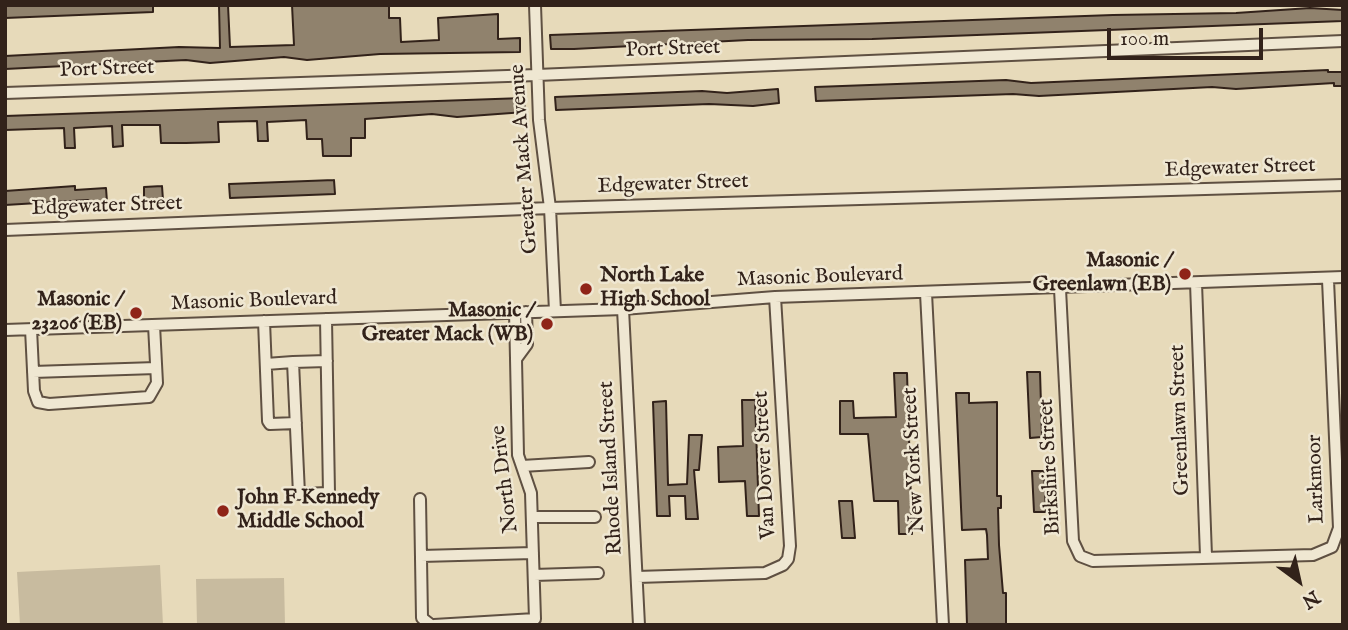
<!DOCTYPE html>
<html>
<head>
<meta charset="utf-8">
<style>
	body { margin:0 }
	#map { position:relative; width:1348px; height:630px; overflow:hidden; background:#e7daba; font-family:"IM FELL English",serif }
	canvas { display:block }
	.frame { position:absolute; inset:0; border:7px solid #32221a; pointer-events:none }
	.north { position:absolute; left:1264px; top:546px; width:70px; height:70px; -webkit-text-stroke:5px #efe7d2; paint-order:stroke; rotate:147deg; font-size:19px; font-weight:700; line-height:28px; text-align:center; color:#32221a }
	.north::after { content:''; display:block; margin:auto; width:24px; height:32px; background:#32221a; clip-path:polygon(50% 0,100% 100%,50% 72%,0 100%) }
	.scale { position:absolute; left:1107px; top:28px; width:156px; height:32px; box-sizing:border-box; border:4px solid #32221a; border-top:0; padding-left:9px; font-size:21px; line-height:24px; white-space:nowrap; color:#32221a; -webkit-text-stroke:5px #efe7d2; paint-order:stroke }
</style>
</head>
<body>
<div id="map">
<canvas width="1348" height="630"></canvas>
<div class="frame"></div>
<div class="north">N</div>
<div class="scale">100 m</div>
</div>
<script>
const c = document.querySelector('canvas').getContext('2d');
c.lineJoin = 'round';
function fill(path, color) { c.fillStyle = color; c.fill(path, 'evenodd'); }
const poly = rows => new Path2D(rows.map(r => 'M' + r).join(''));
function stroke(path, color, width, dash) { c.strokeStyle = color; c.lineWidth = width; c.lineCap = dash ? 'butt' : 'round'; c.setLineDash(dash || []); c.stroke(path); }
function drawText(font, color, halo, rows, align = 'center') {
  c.font = font + ' "IM FELL English",serif'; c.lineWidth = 5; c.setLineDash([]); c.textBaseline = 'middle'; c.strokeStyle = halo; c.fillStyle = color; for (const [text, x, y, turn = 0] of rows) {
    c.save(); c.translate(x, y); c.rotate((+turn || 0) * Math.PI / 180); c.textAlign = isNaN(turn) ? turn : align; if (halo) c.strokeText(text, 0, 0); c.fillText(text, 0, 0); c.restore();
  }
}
fill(poly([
	[160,565,163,625,20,625,17,572],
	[284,578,285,625,197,625,196,579]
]), '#c8bb9f');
const building = poly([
	[5,5,153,5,153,12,5,18,5,5],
	[219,5,228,5,230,47,294,45,292,5,389,5,389,18,400,18,401,42,439,40,438,18,498,14,498,39,520,38,520,52,380,54,307,60,284,57,210,63,186,60,5,69,5,56,179,47,220,48,219,5],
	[1310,8,1343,10,1343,21,872,39,748,40,574,49,551,49,550,35,1113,15,1236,13,1310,8],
	[1328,70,1328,72,1343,72,1343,86,1334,86,1334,83,1236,89,1212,87,1039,96,1013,94,816,101,815,87,1006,80,1031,83,1328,70],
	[778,89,779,103,753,106,709,104,556,110,555,97,702,91,727,93,778,89],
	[524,98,525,112,457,117,432,114,365,119,365,138,351,138,351,156,323,156,322,139,307,139,306,120,267,122,268,141,258,141,257,121,218,122,219,142,186,143,161,143,160,125,122,125,123,146,113,147,112,126,74,128,75,148,65,148,64,128,5,130,5,116,524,98],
	[334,180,335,194,230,198,229,184,334,180],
	[75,186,75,190,106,188,107,202,88,203,88,200,5,205,5,191,75,186],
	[162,186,163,200,144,201,144,187,162,186],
	[1027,372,1040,372,1042,437,1030,438,1027,372],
	[894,373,907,373,912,534,899,534,898,501,874,501,868,434,840,434,840,401,853,401,854,418,896,417,894,373],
	[956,393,969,393,969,403,997,402,997,496,1001,496,1001,508,998,508,999,545,1003,593,1006,593,1006,625,967,625,965,560,988,559,987,535,986,529,962,530,956,393],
	[742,400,755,400,759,516,747,516,745,481,719,482,718,447,743,446,742,400],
	[666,401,668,485,687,484,689,435,702,435,699,470,694,470,698,519,686,519,685,496,669,496,670,516,657,516,653,402,666,401],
	[1032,471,1044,471,1046,512,1034,512,1032,471],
	[839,501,852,501,855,538,842,538,839,501]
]);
fill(building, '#90826d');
stroke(building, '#32221a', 2);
const minor = poly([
	[535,5,539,120,550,208,555,311],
	[5,93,537,75,1343,41],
	[5,230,550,208,1343,185],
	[1196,283,1206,556],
	[1060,289,1073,541,1080,556,1093,561,1313,555,1332,547,1339,528,1328,280],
	[926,293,943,625],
	[623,309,639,625],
	[515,312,516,359,527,344,526,312],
	[326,319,329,493,299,494,293,362,327,361],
	[264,321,268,421,270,424,296,423],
	[31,329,34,391,38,402,49,404,149,397,157,383,154,325],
	[5,330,623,309,775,297,1343,277],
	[266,364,293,362],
	[33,372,156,368],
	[522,466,589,462],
	[420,499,422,618,431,625],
	[532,517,595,517],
	[421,556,533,553],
	[534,575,598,573],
	[637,577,765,573,783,565,788,559,790,546,775,297],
	[434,625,535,619,531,493,518,455,516,359]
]);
stroke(minor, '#5f5042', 14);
stroke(minor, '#efe7d2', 10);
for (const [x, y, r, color] of [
	[1185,274,7,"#8f2418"],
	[586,289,7,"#8f2418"],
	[136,313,7,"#8f2418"],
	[547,324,7,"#8f2418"],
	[223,511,7,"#8f2418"]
]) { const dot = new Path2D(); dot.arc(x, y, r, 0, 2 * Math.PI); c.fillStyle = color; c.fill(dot); stroke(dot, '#efe7d2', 2.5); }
drawText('21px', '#32221a', '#efe7d2', [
	["Port Street",673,50,-2],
	["Port Street",107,70,-2],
	["Greater Mack Avenue",525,159,-94],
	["Edgewater Street",1240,169,-2],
	["Edgewater Street",673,185,-2],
	["Edgewater Street",107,207,-2],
	["Masonic Boulevard",820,278,-2],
	["Masonic Boulevard",254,302,-2],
	["Greenlawn Street",1181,420,-92],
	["New York Street",915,460,-93],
	["Van Dover Street",766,465,-93],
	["Birkshire Street",1051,467,-93],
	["Rhode Island Street",612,468,-93],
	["North Drive",506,479,-97],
	["Larkmoor",1317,479,-92]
]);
drawText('bold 21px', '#32221a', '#efe7d2', [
	["Masonic /",1171,262],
	["Greenlawn (EB)",1171,286],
	["North Lake",600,277,"left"],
	["High School",600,301,"left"],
	["Masonic /",122,301],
	["23206 (EB)",122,325],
	["Masonic /",533,312],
	["Greater Mack (WB)",533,336],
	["John F Kennedy",237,499,"left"],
	["Middle School",237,523,"left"]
], 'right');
</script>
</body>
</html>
